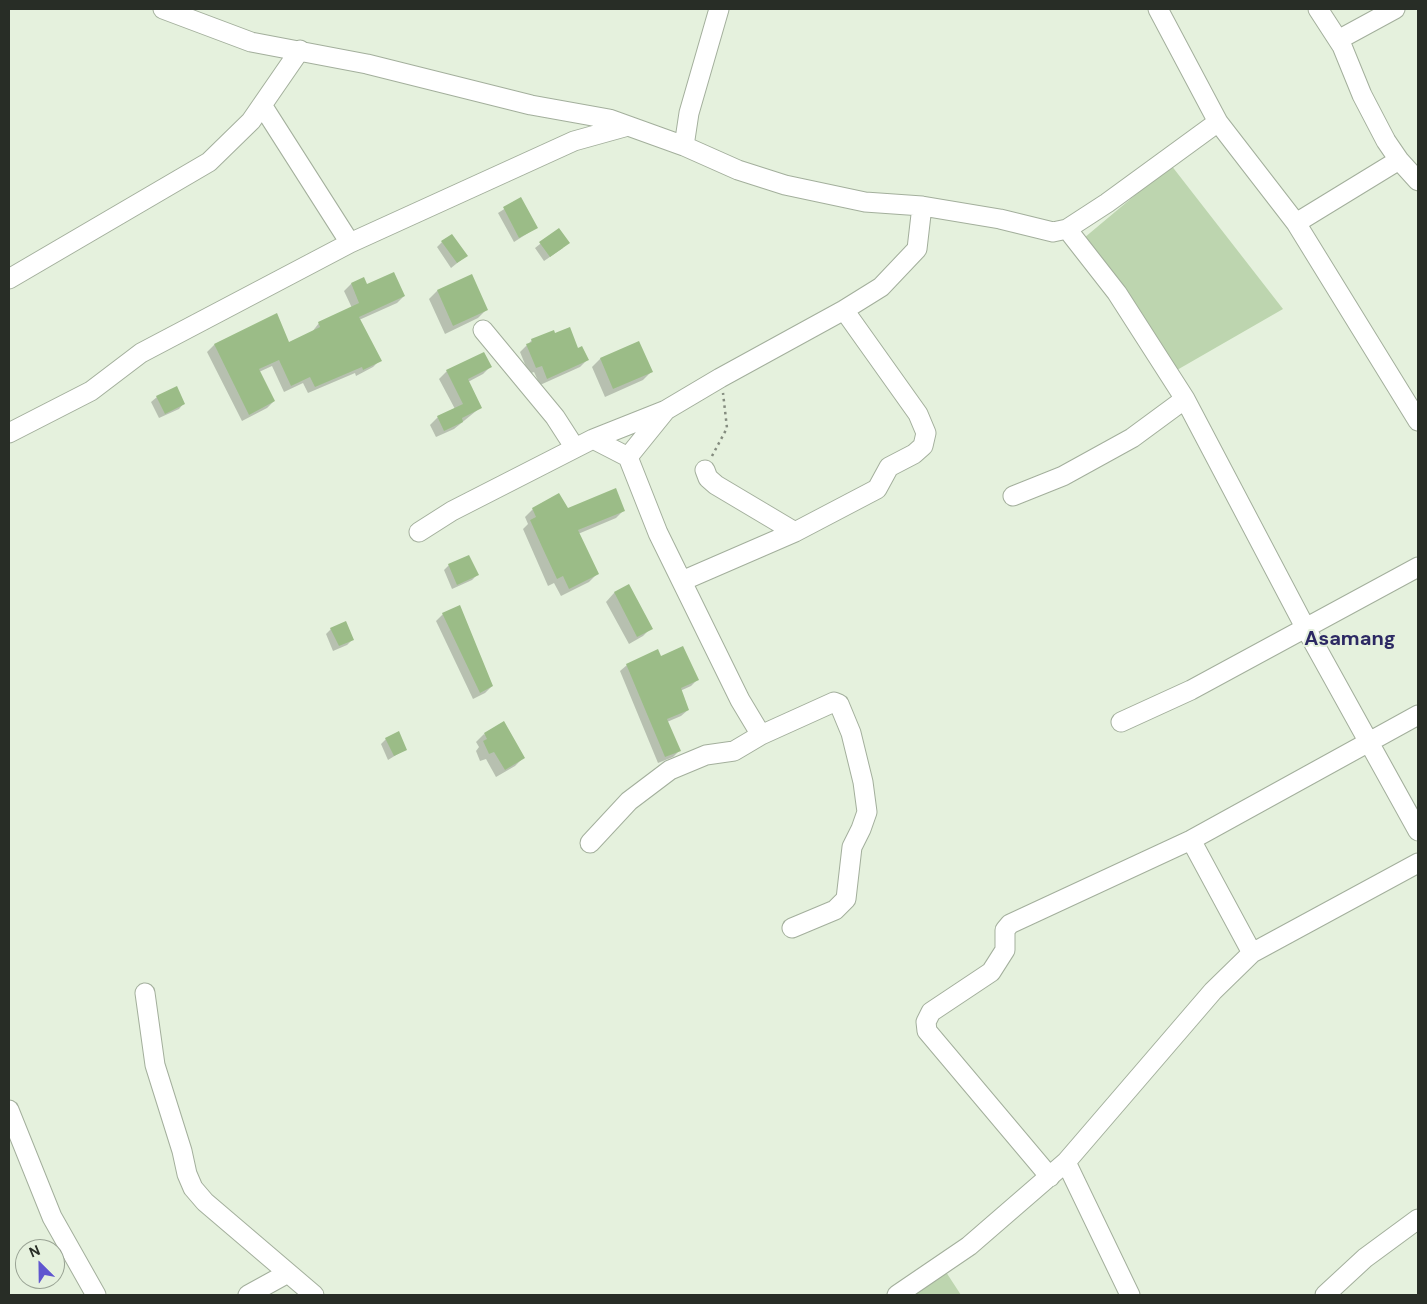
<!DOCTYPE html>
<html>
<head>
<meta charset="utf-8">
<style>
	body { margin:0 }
	#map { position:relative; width:1427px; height:1304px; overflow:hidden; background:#e5f1dd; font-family:"DM Sans",sans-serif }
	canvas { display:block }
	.frame { position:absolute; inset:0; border:10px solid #282d26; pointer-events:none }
	.north { position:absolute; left:15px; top:1239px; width:50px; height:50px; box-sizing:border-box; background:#e5f1dd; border:1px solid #99a394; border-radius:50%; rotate:337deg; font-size:14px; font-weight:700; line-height:20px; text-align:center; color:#282d26 }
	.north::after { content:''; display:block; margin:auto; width:18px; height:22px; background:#5f56cf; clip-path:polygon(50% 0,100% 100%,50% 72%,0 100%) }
</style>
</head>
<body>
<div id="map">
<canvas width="1427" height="1304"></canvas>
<div class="frame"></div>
<div class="north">N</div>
</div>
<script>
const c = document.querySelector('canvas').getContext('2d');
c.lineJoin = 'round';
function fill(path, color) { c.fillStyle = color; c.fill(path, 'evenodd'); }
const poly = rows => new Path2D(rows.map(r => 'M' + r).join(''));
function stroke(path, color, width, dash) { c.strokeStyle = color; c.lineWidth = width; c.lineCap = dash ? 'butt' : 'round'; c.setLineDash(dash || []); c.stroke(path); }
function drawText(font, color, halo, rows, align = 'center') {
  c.font = font + ' "DM Sans",sans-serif'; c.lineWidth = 4; c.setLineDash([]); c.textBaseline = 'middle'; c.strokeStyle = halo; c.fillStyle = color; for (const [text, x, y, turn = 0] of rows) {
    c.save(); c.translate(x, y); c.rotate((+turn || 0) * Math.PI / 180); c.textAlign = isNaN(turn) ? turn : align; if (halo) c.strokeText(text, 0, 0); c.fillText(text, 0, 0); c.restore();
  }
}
fill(poly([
	[1171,165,1283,309,1177,370,1084,238],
	[946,1272,961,1295,910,1295]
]), '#bdd5af');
fill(poly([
	[520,199,536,228,514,242,498,213],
	[559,229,563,248,544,261,535,248],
	[442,242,466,256,451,268,437,247],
	[471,276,486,310,478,318,445,334,429,299,437,291],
	[363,279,366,286,404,296,397,303,359,320,380,360,373,367,356,376,355,373,308,393,303,383,284,392,272,366,259,372,274,401,267,408,242,421,207,352,214,345,276,315,288,343,312,332,319,323,352,308,344,291,351,284],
	[532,340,577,350,587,360,580,367,540,385,534,372,529,374,520,352],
	[638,342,651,372,643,380,605,397,592,367,600,359],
	[490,367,483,374,468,382,481,407,454,429,436,437,430,425,438,417,455,409,439,379,447,371],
	[157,397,184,403,179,409,159,418,151,402],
	[533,509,624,510,616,518,578,534,597,574,589,582,561,596,554,583,548,586,523,529,528,524,525,517],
	[449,565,477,575,472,580,452,589,444,570],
	[628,586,651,628,643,636,629,644,606,602,614,593],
	[443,614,492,686,485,693,473,699,436,621],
	[331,629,352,640,347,645,333,651,326,634],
	[627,665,697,680,691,686,680,691,688,710,681,716,667,722,679,751,673,757,658,763,620,671],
	[484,734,523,758,515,766,496,777,486,759,480,761,476,751,479,747,476,742],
	[386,739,406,749,388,760,381,744]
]), '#0003');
fill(poly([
	[521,197,538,228,519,238,503,207],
	[559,228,570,243,550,257,539,242],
	[452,234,468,256,457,263,441,241],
	[394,272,405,296,359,317,382,361,363,370,362,367,315,387,310,377,291,386,279,360,259,369,275,401,249,415,214,344,277,313,289,342,320,327,318,322,359,303,351,283,364,277,367,284],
	[472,274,488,310,453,326,437,290],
	[570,327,578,348,582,346,589,360,547,379,542,366,536,368,526,344,532,342,531,339,554,330,555,333],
	[639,341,653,372,613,389,600,358],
	[484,352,492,367,468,379,482,408,462,418,463,422,444,431,437,416,463,404,446,370],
	[177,386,185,404,165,414,156,396],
	[616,488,625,511,578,530,599,574,569,589,563,576,557,579,543,549,530,520,536,517,532,508,559,493,568,508],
	[469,555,479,575,457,585,448,564],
	[629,584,653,629,637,637,614,592],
	[460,605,493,686,480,693,442,613],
	[346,621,354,640,339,646,330,628],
	[683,646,699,680,681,688,689,710,667,719,681,751,665,757,626,664,658,649,661,656],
	[504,721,525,758,505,770,494,752,489,754,483,741,487,739,484,733],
	[399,731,407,750,394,756,385,738]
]), '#9bbc87');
const minor = poly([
	[163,9,251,42,367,64,531,105,609,119,684,146,738,170,785,185,865,202,922,206,1000,219,1053,232,1067,229,1107,203,1218,122],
	[1158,9,1218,122,1296,223,1418,421],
	[1318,9,1342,46,1362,95,1386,141,1399,160,1418,181],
	[1338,40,1395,9],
	[262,105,350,243],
	[684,146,689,113,719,9],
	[1296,223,1399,160],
	[1067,229,1117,293,1185,399,1305,627,1418,831],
	[9,279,209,162,251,121,300,50],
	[483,330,555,417,575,448],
	[9,433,91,391,141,353,350,243,574,141,628,126],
	[593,439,628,457,658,533,740,700,761,735],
	[628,457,666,410],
	[705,470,708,478,716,485,795,532],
	[1013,496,1063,476,1132,438,1185,399],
	[419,532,452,511,593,439,666,410,720,378,844,310,881,287,917,249,922,206],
	[682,581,795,532,877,489,889,467,914,454,923,446,926,433,918,414,844,310],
	[1121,722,1191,690,1418,567],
	[1191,840,1252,953],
	[590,843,629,801,670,770,706,755,734,751,761,735,834,702,839,704,851,733,863,782,867,812,861,829,852,847,846,899,835,910,792,928],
	[145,993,155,1065,182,1151,187,1174,193,1188,205,1202,314,1295],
	[9,1110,52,1217,96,1295],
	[1066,1162,1130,1295],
	[1050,1177,927,1031,926,1022,931,1012,991,972,1005,950,1005,930,1010,924,1191,840,1418,715],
	[248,1295,288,1273],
	[897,1295,969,1246,1066,1162,1213,991,1252,953,1418,863],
	[1325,1295,1365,1258,1418,1219]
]);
stroke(minor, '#a3af9c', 21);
stroke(poly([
	[712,456,727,428,723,393]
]), '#848c7f', 2.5, [2.5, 4]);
stroke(minor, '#fff', 19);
drawText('bold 20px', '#2c2963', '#e5f1dd', [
	["Asamang",1350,640]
]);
</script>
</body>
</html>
